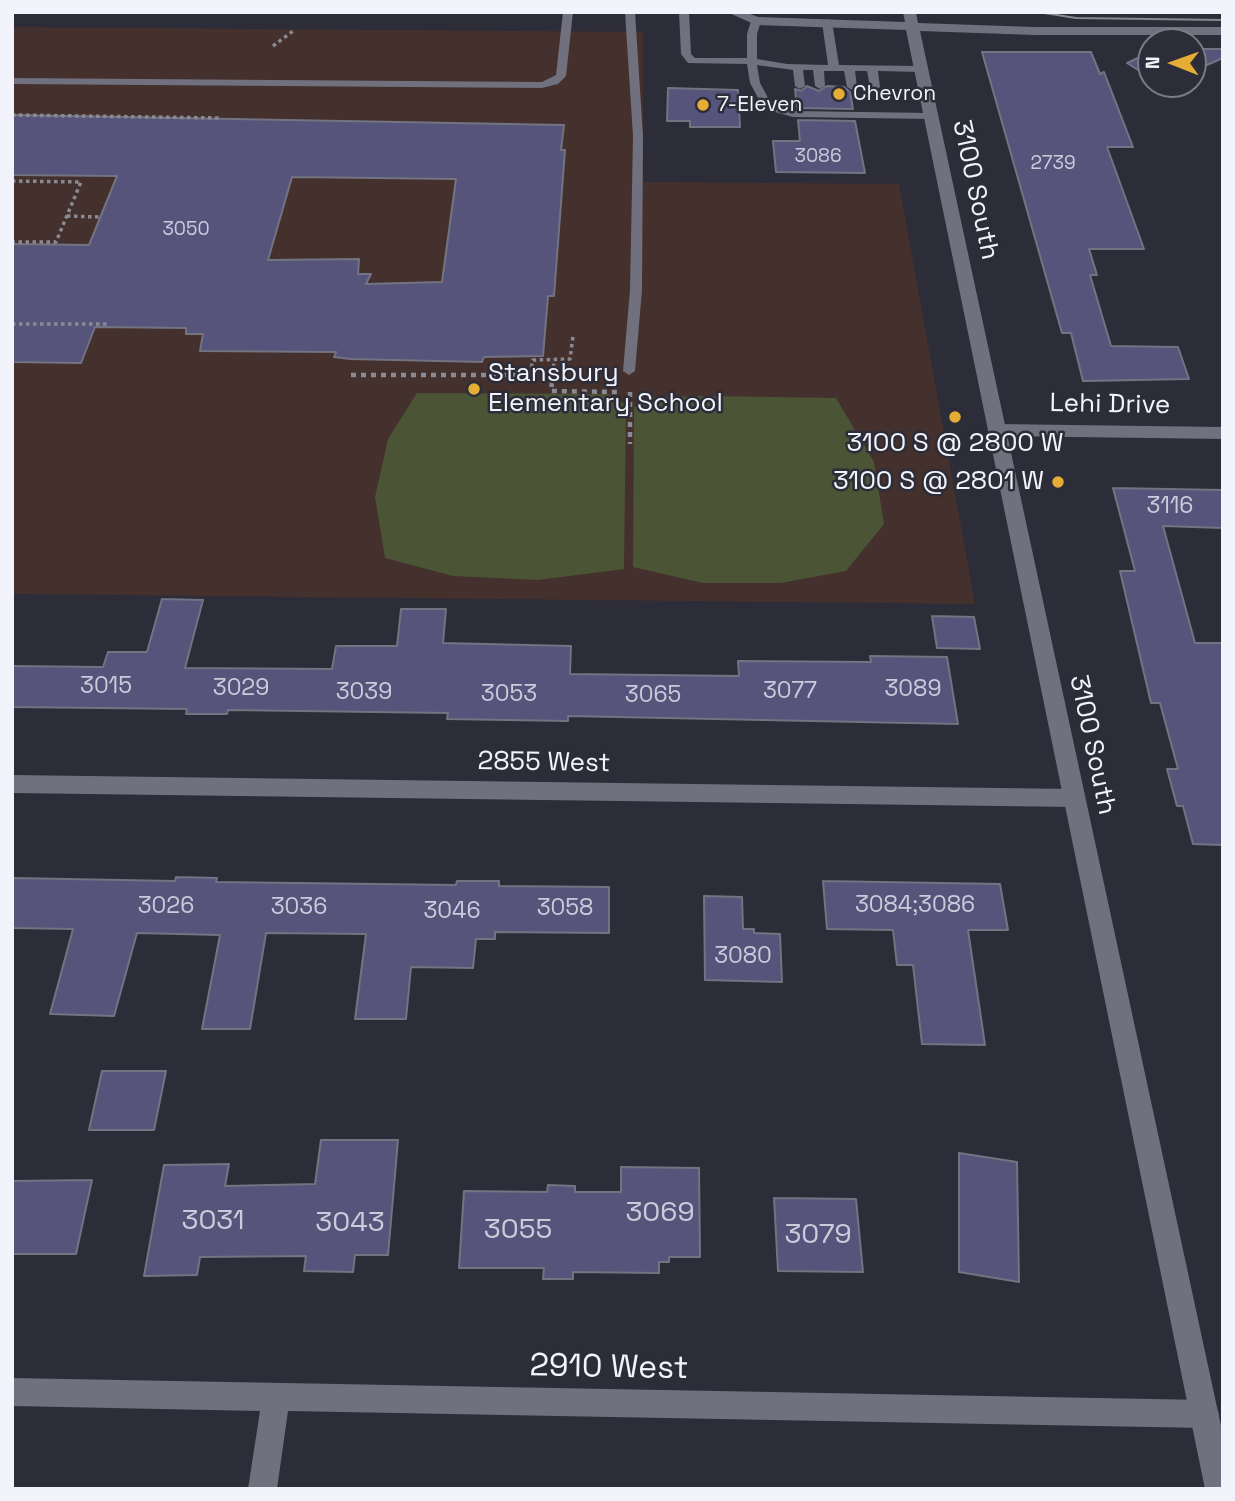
<!DOCTYPE html>
<html>
<head>
<meta charset="utf-8">
<style>
	body { margin:0 }
	#map { position:relative; width:1235px; height:1501px; overflow:hidden; background:#2d2d39; font-family:"Space Grotesk",sans-serif }
	canvas { display:block }
	.frame { position:absolute; inset:0; border:14px solid #f2f3fb; pointer-events:none }
	.north { position:absolute; left:1137px; top:28px; width:70px; height:70px; box-sizing:border-box; background:#2d2d39; border:2px solid #7c7c87; border-radius:50%; rotate:271deg; font-size:19px; font-weight:700; line-height:28px; text-align:center; color:#f2f3fb }
	.north::after { content:''; display:block; margin:auto; width:24px; height:32px; background:#e5ad35; clip-path:polygon(50% 0,100% 100%,50% 72%,0 100%) }
</style>
</head>
<body>
<div id="map">
<canvas width="1235" height="1501"></canvas>
<div class="frame"></div>
<div class="north">N</div>
</div>
<script>
const c = document.querySelector('canvas').getContext('2d');
c.lineJoin = 'round';
function fill(path, color) { c.fillStyle = color; c.fill(path, 'evenodd'); }
const poly = rows => new Path2D(rows.map(r => 'M' + r).join(''));
function stroke(path, color, width, dash) { c.strokeStyle = color; c.lineWidth = width; c.lineCap = dash ? 'butt' : 'round'; c.setLineDash(dash || []); c.stroke(path); }
function drawText(font, color, halo, rows, align = 'center') {
  c.font = font + ' "Space Grotesk",sans-serif'; c.lineWidth = 5; c.setLineDash([]); c.textBaseline = 'middle'; c.strokeStyle = halo; c.fillStyle = color; for (const [text, x, y, turn = 0] of rows) {
    c.save(); c.translate(x, y); c.rotate((+turn || 0) * Math.PI / 180); c.textAlign = isNaN(turn) ? turn : align; if (halo) c.strokeText(text, 0, 0); c.fillText(text, 0, 0); c.restore();
  }
}
fill(poly([
	[12,27,643,32,643,182,899,184,975,604,12,594]
]), '#44302c');
fill(poly([
	[417,393,609,394,626,405,624,569,538,580,453,576,385,558,375,497,388,439],
	[708,396,836,398,874,462,884,524,846,571,781,583,703,583,633,567,634,407,652,397]
]), '#4b5435');
const building = poly([
	[1193,49,1223,49,1223,58,1193,71,1193,49],
	[982,52,1091,52,1100,74,1104,72,1133,147,1107,147,1144,249,1089,249,1097,275,1090,275,1111,346,1178,347,1189,379,1083,381,1071,333,1062,333,982,52],
	[1151,52,1151,78,1127,63,1151,52],
	[807,86,819,91,827,86,844,87,850,92,853,109,797,108,795,89,801,91,807,86],
	[668,88,738,90,740,127,690,127,690,121,667,121,668,88],
	[12,115,564,125,561,150,565,150,554,296,548,296,543,356,484,357,482,362,350,359,334,357,336,352,200,351,203,334,186,334,186,328,95,327,81,363,12,362,12,244,89,245,117,176,12,175,12,115],
	[292,177,456,179,442,282,366,284,371,274,358,274,359,259,268,260,292,177],
	[798,120,855,121,865,173,776,172,773,141,800,141,798,120],
	[1113,488,1223,490,1223,528,1163,526,1195,643,1223,643,1223,845,1193,844,1183,806,1177,806,1167,769,1178,769,1160,703,1151,703,1120,571,1135,571,1113,488],
	[162,599,203,600,185,668,332,669,336,646,397,646,401,609,446,609,443,643,571,646,570,674,739,676,738,661,871,662,870,656,947,657,958,724,568,716,568,721,447,719,448,713,228,710,227,714,186,714,187,709,12,707,12,666,103,667,108,652,147,652,162,599],
	[932,616,974,617,980,649,937,648,932,616],
	[176,877,217,878,216,882,456,885,457,881,499,881,499,886,609,887,609,933,495,932,495,939,476,939,473,968,411,967,406,1019,355,1019,366,934,266,933,250,1029,202,1029,220,935,137,933,114,1016,50,1014,73,929,12,928,12,878,175,881,176,877],
	[823,881,1000,884,1008,930,968,930,985,1045,922,1044,913,965,897,965,893,930,827,929,823,881],
	[704,896,742,897,743,929,754,929,754,933,780,934,782,982,705,980,704,896],
	[102,1071,166,1071,154,1130,89,1130,102,1071],
	[321,1140,398,1140,388,1255,355,1255,353,1272,304,1271,306,1256,200,1257,197,1275,144,1276,164,1165,229,1164,225,1186,315,1184,321,1140],
	[959,1153,1017,1162,1019,1282,959,1272,959,1153],
	[621,1167,699,1168,700,1257,669,1257,669,1262,659,1262,659,1273,573,1272,573,1279,543,1279,544,1268,459,1268,464,1191,547,1192,548,1185,575,1186,575,1192,621,1192,621,1167],
	[92,1180,76,1254,12,1254,12,1181,92,1180],
	[774,1198,856,1199,863,1272,778,1271,774,1198]
]);
fill(building, '#56547b');
stroke(building, '#737381', 2);
stroke(poly([
	[273,46,293,31],
	[12,115,221,118],
	[12,181,81,182,56,242,12,242],
	[67,216,100,217],
	[12,324,109,324],
	[530,374,533,360,570,359,573,336],
	[553,374,554,360]
]), '#898a94', 3.5, [3.5, 3.5]);
stroke(poly([
	[553,372,551,391,617,392],
	[351,375,530,375,531,372],
	[630,392,630,444]
]), '#898a94', 4.5, [5, 5]);
fill(poly([
	[563,12,573,12,566,76,558,84,542,88,12,84,12,78,542,82,556,75,563,12],
	[625,12,635,12,643,136,642,290,635,371,629,375,623,371,630,290,633,136,625,12],
	[679,12,689,12,691,54,695,58,747,58,747,34,751,21,756,18,761,21,757,34,757,59,787,64,828,65,822,22,827,19,832,22,839,65,920,66,925,69,920,72,878,71,880,87,875,90,870,87,867,71,855,71,857,87,852,90,847,87,844,71,824,71,825,86,820,89,815,86,813,70,803,70,805,86,800,89,795,86,793,70,757,65,760,83,772,105,793,111,931,113,936,116,931,119,793,117,764,109,750,83,747,64,688,63,681,54,679,12]
]), '#70707e');
fill(poly([
	[997,424,1223,427,1223,439,997,436,988,430,997,424],
	[12,775,1074,789,1082,791,1085,798,1082,805,1074,807,12,793,12,775],
	[12,1378,1205,1400,1215,1404,1219,1414,1215,1424,1205,1428,288,1411,277,1489,248,1489,260,1411,12,1406,12,1378]
]), '#70707e');
fill(poly([
	[727,12,745,12,758,17,905,22,903,12,916,12,918,23,1035,27,1223,27,1223,35,1035,35,920,31,1223,1435,1223,1489,1205,1489,906,30,756,25,727,12]
]), '#70707e');
stroke(poly([
	[1038,12,1076,18,1223,20]
]), '#898993', 2);
for (const [x, y, r, color] of [
	[839,94,7,"#e5ad35"],
	[703,105,7,"#e5ad35"],
	[474,389,7,"#e5ad35"],
	[955,417,7,"#e5ad35"],
	[1058,482,7,"#e5ad35"]
]) { const dot = new Path2D(); dot.arc(x, y, r, 0, 2 * Math.PI); c.fillStyle = color; c.fill(dot); stroke(dot, '#2d2d39', 2.5); }
drawText('19px', '#cbcbdb', null, [
	["3086",818,157],
	["2739",1053,164],
	["3050",186,230]
]);
drawText('21px', '#f2f3fb', '#2d2d39', [
	["Chevron",853,94],
	["7-Eleven",717,105]
], 'left');
drawText('23px', '#cbcbdb', null, [
	["3116",1170,507],
	["3015",106,687],
	["3029",241,689],
	["3089",913,690],
	["3077",790,692],
	["3039",364,693],
	["3053",509,695],
	["3065",653,696],
	["3084;3086",915,906],
	["3026",166,907],
	["3036",299,908],
	["3058",565,909],
	["3046",452,912],
	["3080",743,957]
]);
drawText('26px', '#f2f3fb', '#2d2d39', [
	["3100 South",975,190,78],
	["Lehi Drive",1110,405,1],
	["3100 South",1092,745,78],
	["2855 West",544,763,1]
]);
drawText('26px', '#f2f3fb', '#2d2d39', [
	["Stansbury",488,374],
	["Elementary School",488,404],
	["3100 S @ 2800 W",955,444,"center"],
	["3100 S @ 2801 W",1044,482,"right"]
], 'left');
drawText('28px', '#cbcbdb', null, [
	["3069",660,1213],
	["3031",213,1221],
	["3043",350,1223],
	["3055",518,1230],
	["3079",818,1235]
]);
drawText('32px', '#f2f3fb', '#2d2d39', [
	["2910 West",609,1368,1]
]);
</script>
</body>
</html>
